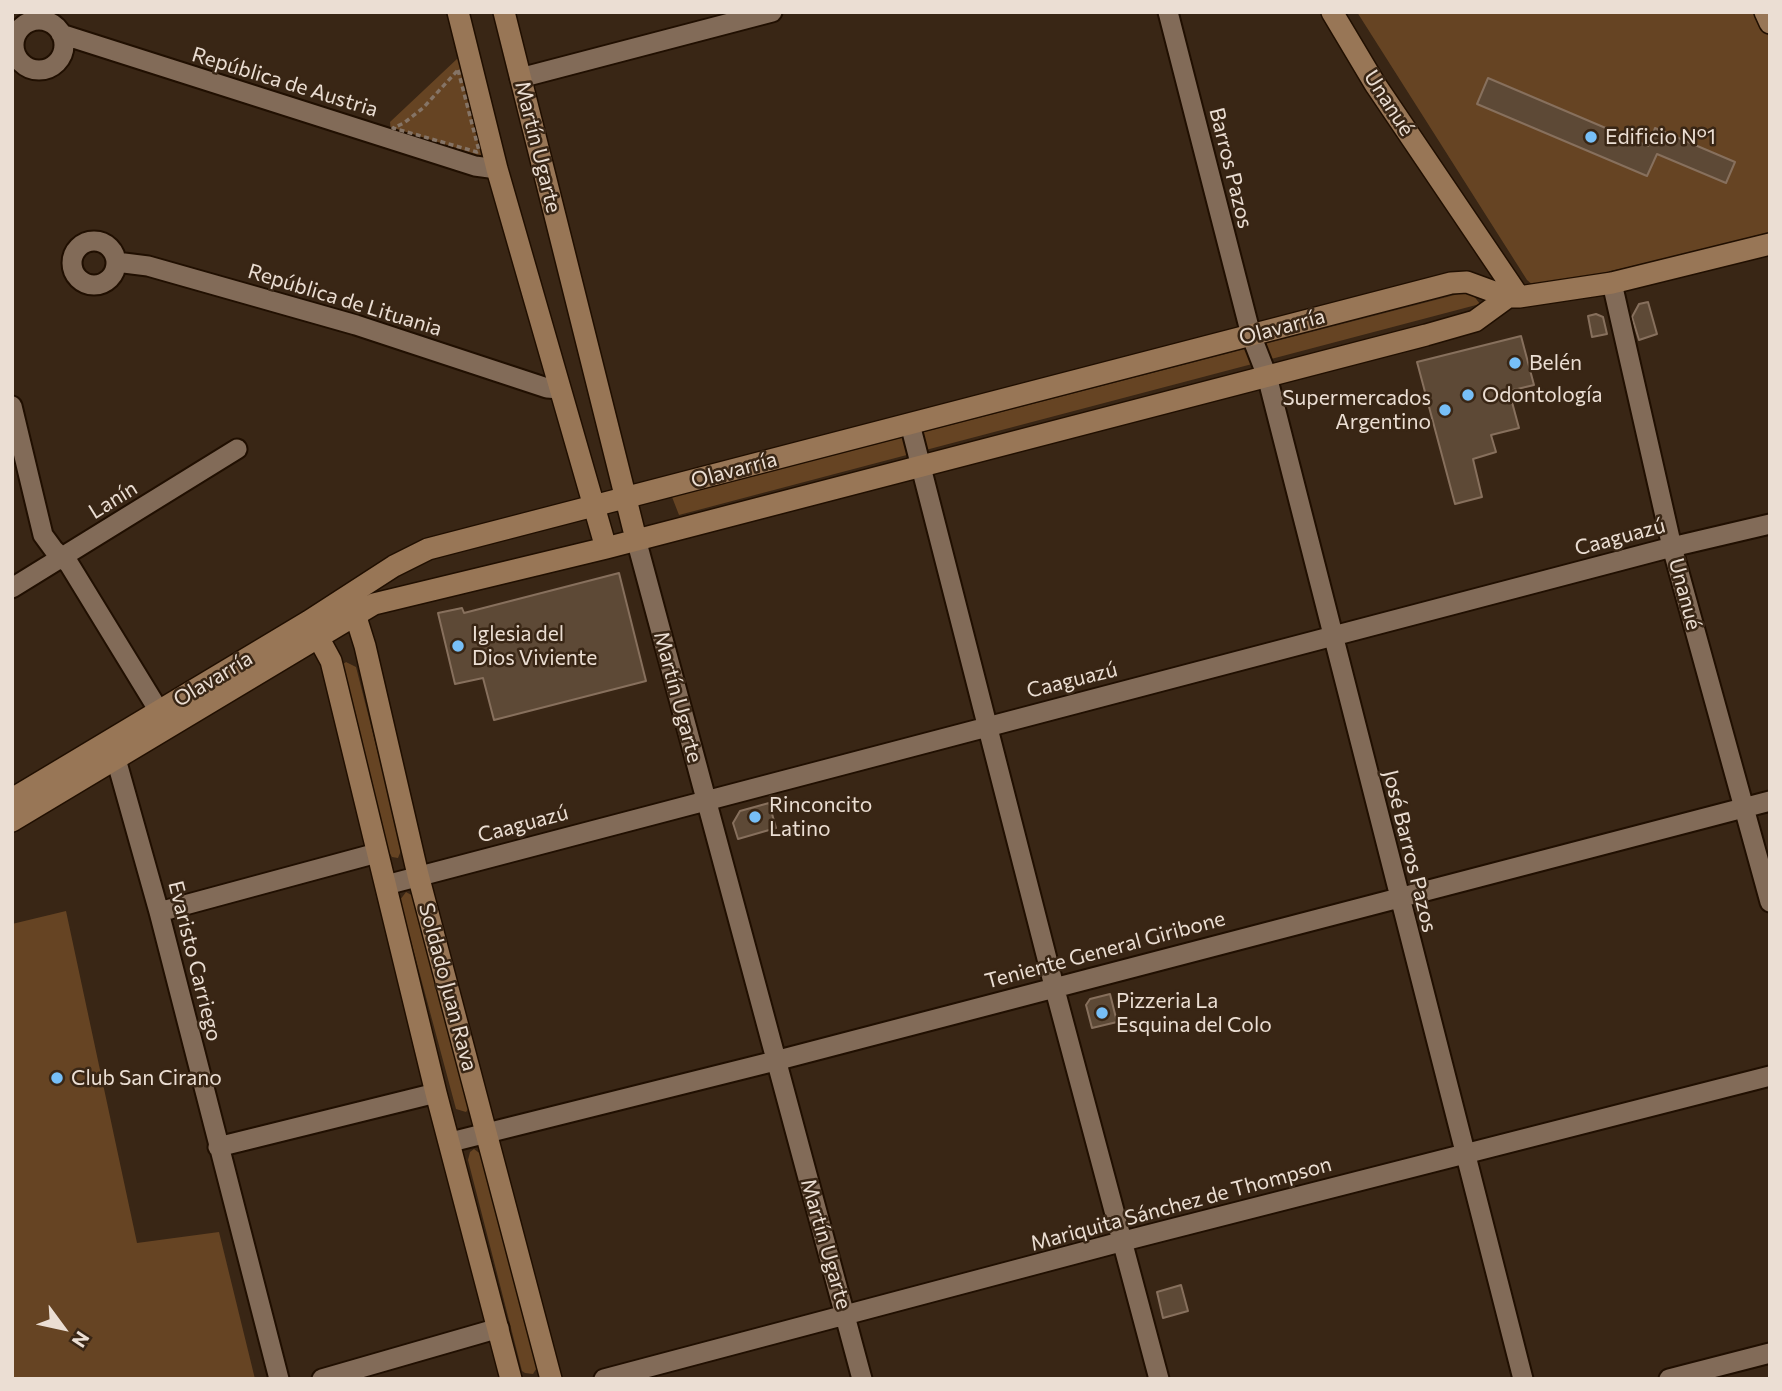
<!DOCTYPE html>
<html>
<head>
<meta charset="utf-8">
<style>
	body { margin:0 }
	#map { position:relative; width:1782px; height:1391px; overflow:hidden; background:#392615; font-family:Commissioner,sans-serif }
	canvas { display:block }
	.frame { position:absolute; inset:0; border:14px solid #ebded3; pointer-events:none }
	.north { position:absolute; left:28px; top:1293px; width:70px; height:70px; -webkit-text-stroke:5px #392615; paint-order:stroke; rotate:123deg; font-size:19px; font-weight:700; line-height:28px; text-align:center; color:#ebded3 }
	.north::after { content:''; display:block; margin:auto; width:24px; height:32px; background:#ebded3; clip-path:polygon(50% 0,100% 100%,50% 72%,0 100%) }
</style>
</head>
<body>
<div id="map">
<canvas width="1782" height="1391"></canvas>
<div class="frame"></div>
<div class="north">N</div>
</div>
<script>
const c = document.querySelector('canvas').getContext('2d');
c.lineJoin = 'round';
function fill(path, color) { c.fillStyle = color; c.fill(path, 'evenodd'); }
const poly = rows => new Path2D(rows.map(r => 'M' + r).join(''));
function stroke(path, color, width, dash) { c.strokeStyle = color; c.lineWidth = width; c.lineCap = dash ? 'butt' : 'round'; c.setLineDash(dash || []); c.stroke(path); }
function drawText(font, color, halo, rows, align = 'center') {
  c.font = font + ' Commissioner,sans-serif'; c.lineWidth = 5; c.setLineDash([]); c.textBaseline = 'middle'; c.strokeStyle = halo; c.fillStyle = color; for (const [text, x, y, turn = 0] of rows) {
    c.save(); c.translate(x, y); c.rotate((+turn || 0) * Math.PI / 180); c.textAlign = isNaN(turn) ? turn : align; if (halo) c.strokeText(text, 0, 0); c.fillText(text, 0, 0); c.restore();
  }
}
fill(poly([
	[1357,12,1758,12,1770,40,1770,234,1551,285,1534,286,1527,280],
	[1489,78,1648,146,1656,128,1735,162,1726,183,1657,154,1647,176,1478,104],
	[458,58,484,152,480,156,391,132,390,122],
	[1470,291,1480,304,679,515,672,497],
	[346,662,356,667,402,848,398,858,392,857,389,852,342,665],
	[406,892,415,897,469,1108,466,1112,456,1109,400,900],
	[66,911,137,1243,219,1232,255,1379,12,1379,12,924],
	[474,1149,482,1155,538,1366,533,1374,525,1373,522,1371,468,1160,470,1152]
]), '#664423');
const building = poly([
	[1488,78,1648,146,1655,128,1735,162,1726,183,1657,154,1647,176,1477,104,1488,78],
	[1648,302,1657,334,1639,340,1632,317,1639,304,1648,302],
	[1596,314,1603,317,1607,334,1592,337,1588,316,1596,314],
	[1521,336,1534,385,1509,391,1519,428,1491,435,1496,452,1473,459,1482,497,1455,504,1417,362,1521,336],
	[619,573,646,681,494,720,483,678,455,684,438,613,462,608,464,613,619,573],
	[769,803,776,828,738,839,733,823,740,811,769,803],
	[1110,994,1117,1022,1092,1028,1086,1005,1090,999,1110,994],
	[1181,1285,1188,1311,1163,1318,1157,1292,1181,1285]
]);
fill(building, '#5d4936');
stroke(building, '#87705d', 2);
const street = poly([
	[1168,12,1251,335,1267,376,1523,1379],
	'14 45a25 25 0 1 1 50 0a25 25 0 1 1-50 0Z',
	[61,34,475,166,497,169],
	[520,78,772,12],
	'72 263a22 22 0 1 1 44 0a22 22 0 1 1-44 0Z',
	[116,262,148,266,356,325,547,388,560,389],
	[1612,283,1672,547,1770,902],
	[12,406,43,535,54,550,69,564,159,711],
	[910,424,1054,986,1159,1379],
	[636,539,862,1379],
	[12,588,237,449],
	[116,759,159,912,279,1379],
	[386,885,1672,547,1770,524],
	[159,912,377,853],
	[451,1142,775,1061,1770,801],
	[218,1147,436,1093],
	[322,1379,499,1328],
	[604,1379,1124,1241,1770,1076],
	[1669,1379,1770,1353]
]);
const secondary = poly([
	[458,12,497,169,606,548],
	[504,12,636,539],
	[1332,12,1375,84,1519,297],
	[1765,12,1770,23],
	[351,601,365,646,418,875,551,1379],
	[311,624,331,661,436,1093,511,1379],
	[12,799,309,621,394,566,428,549,1451,283,1467,282,1508,297,1519,297,1612,283,1770,244],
	[12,821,374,604,606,548,1426,335,1475,321,1508,297]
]);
stroke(street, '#200f01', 23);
stroke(secondary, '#200f01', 24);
stroke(poly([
	[458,70,479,151,477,152,393,128,404,123,423,108,458,70]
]), '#857466', 3.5, [5, 3.5]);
stroke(street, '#826b58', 19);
stroke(secondary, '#987656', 21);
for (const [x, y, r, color] of [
	[1591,137,7,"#77bff7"],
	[1515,363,7,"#77bff7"],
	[1468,395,7,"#77bff7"],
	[1445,410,7,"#77bff7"],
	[458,646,7,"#77bff7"],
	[755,817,7,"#77bff7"],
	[1102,1013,7,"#77bff7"],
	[57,1078,7,"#77bff7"]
]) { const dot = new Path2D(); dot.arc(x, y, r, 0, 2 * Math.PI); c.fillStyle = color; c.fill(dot); stroke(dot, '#392615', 2.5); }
drawText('21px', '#ebded3', '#392615', [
	["República de Austria",285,82,17],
	["Unanué",1389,103,57],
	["Martín Ugarte",538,147,76],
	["Barros Pazos",1231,168,76],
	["República de Lituania",345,300,17],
	["Olavarría",1282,327,-15],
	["Olavarría",734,470,-15],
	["Lanín",113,500,-32],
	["Caaguazú",1620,537,-15],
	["Unanué",1685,594,75],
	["Olavarría",213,679,-31],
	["Caaguazú",1072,680,-14],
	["Martín Ugarte",678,697,75],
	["Caaguazú",523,824,-15],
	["José Barros Pazos",1410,851,76],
	["Teniente General Giribone",1105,950,-15],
	["Evaristo Carriego",195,961,76],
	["Soldado Juan Rava",448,987,75],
	["Mariquita Sánchez de Thompson",1181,1204,-15],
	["Martín Ugarte",826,1244,74]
]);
drawText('21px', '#ebded3', '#392615', [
	["Edificio N°1",1605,137],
	["Belén",1529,363],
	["Odontología",1482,395],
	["Supermercados",1431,398,"right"],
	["Argentino",1431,422,"right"],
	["Iglesia del",472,634],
	["Dios Viviente",472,658],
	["Rinconcito",769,805],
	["Latino",769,829],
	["Pizzeria La",1116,1001],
	["Esquina del Colo",1116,1025],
	["Club San Cirano",71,1078]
], 'left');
</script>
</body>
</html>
